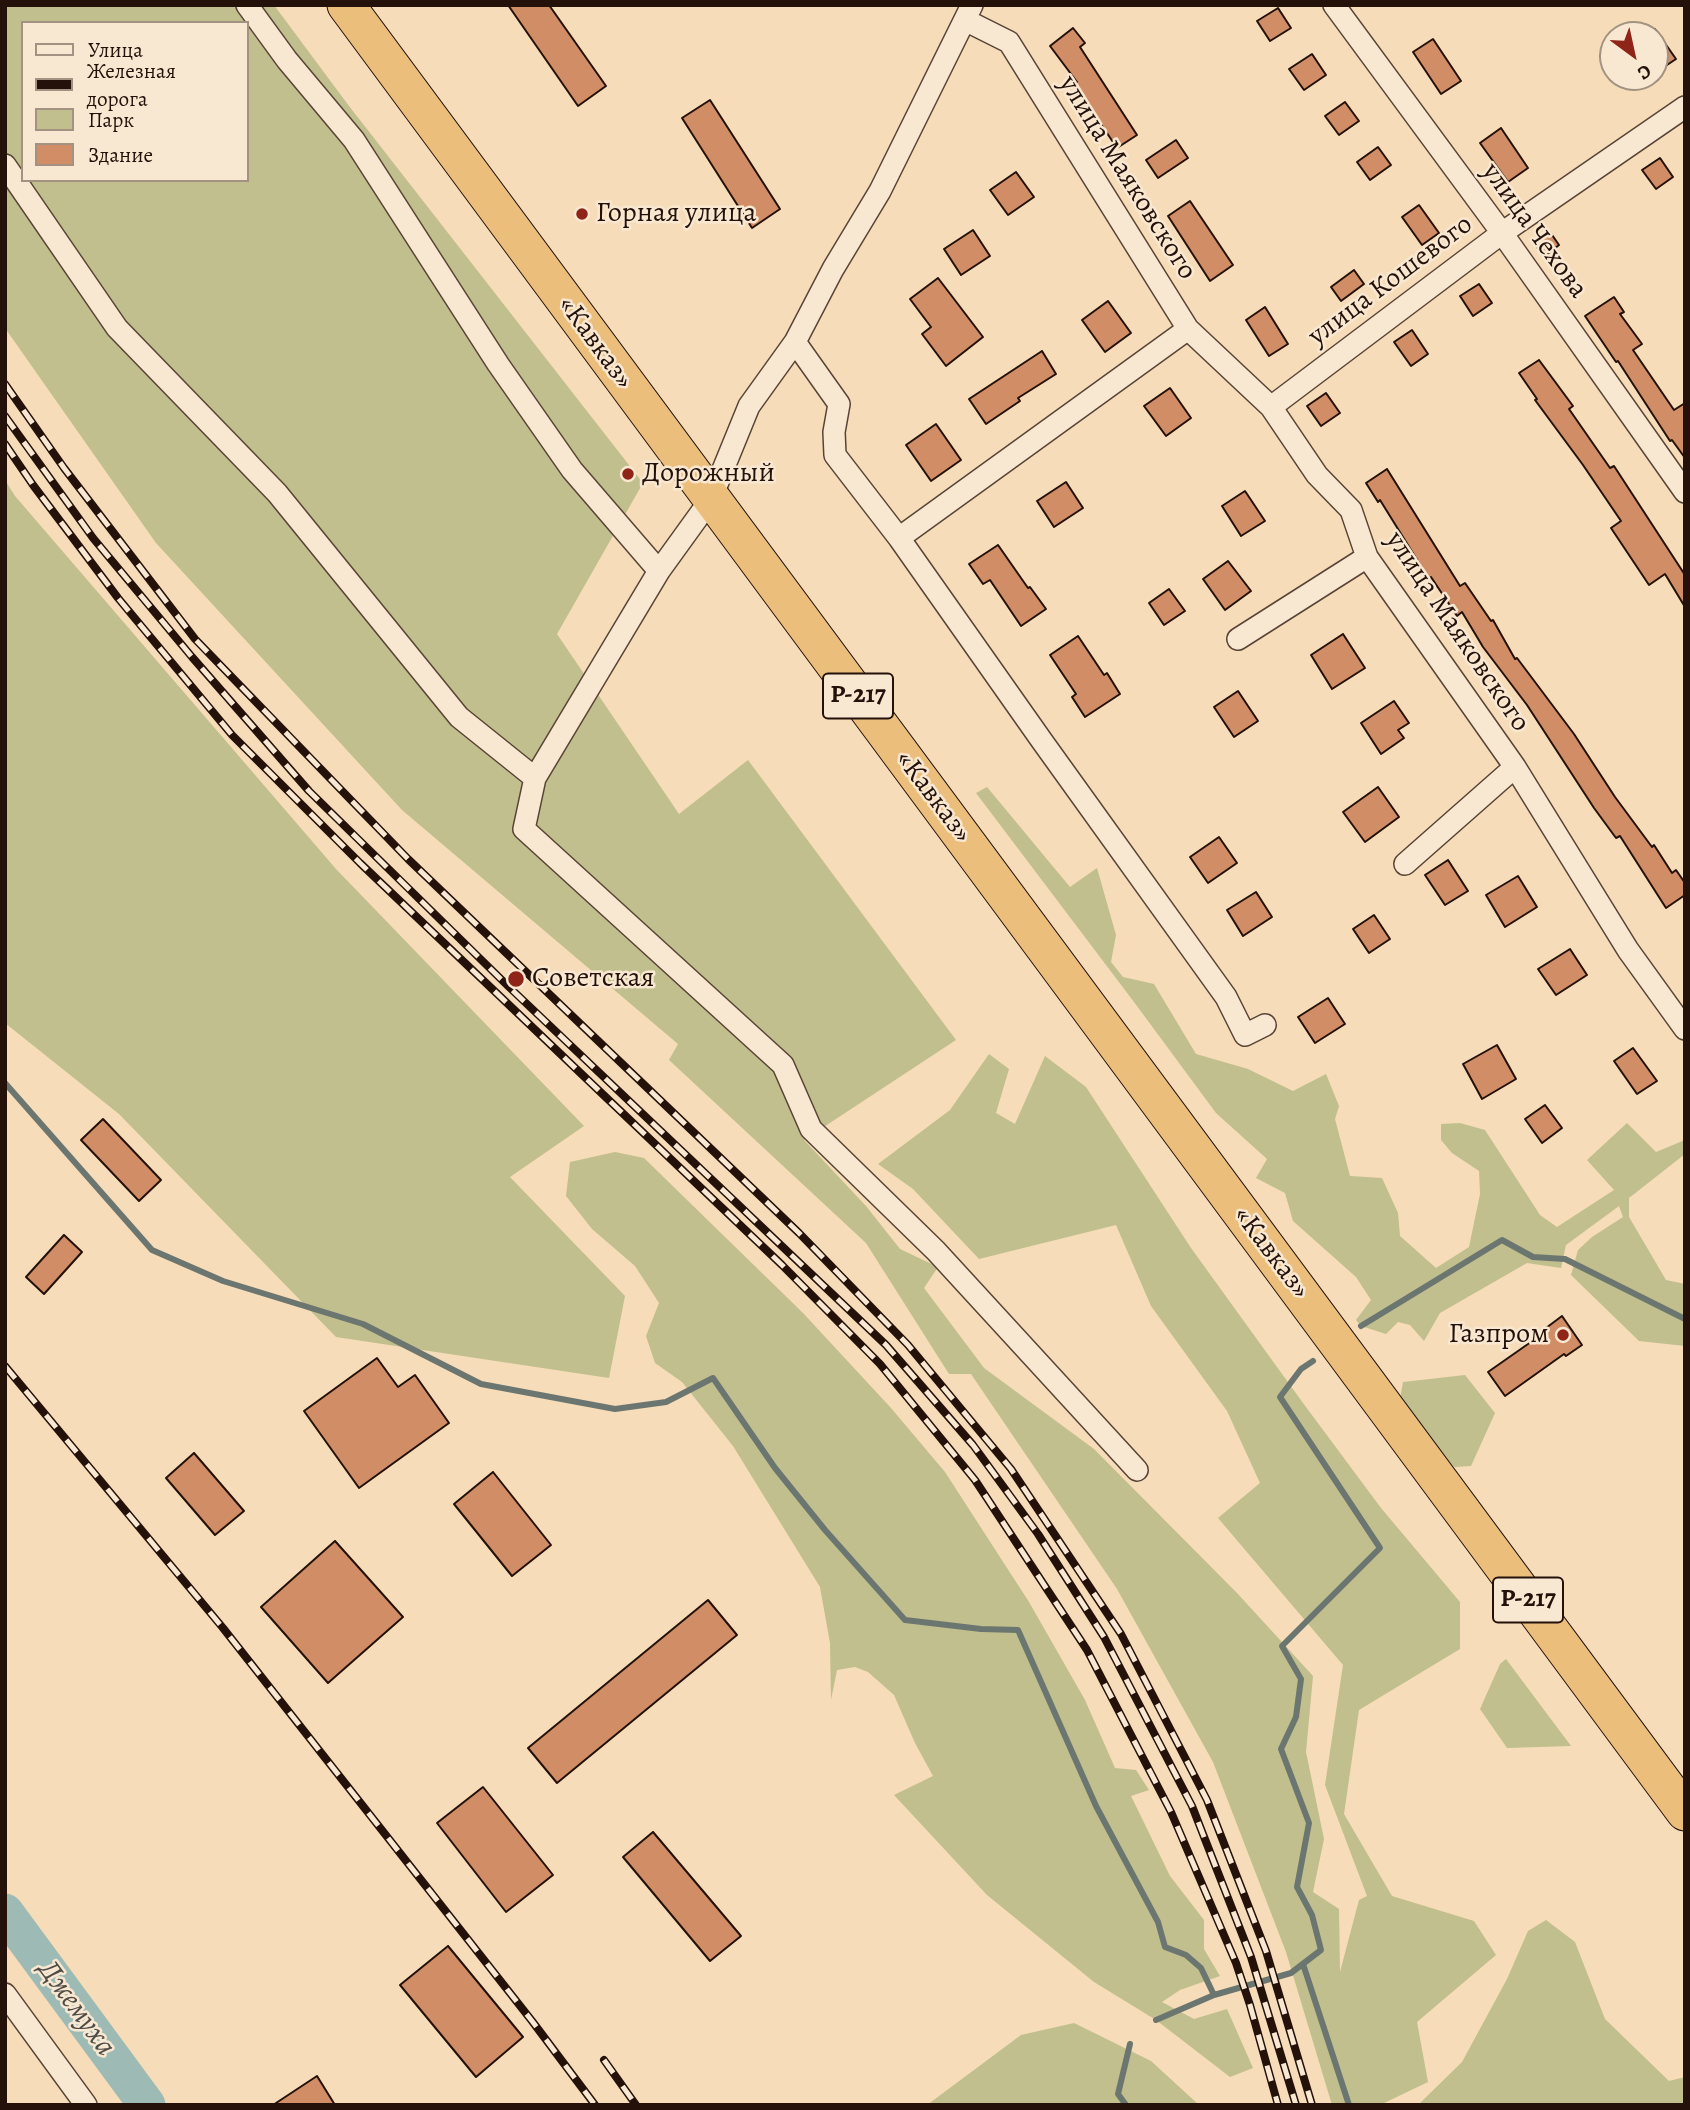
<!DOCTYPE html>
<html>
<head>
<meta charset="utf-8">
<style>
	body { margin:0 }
	#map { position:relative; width:1690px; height:2110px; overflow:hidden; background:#f6dcb8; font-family:Alegreya,serif }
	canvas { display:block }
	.frame { position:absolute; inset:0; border:7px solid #23110a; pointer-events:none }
	.legend { position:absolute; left:21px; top:21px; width:228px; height:161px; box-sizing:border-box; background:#f9e8d1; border:2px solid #a39281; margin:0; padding:9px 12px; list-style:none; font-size:21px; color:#23110a }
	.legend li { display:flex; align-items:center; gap:14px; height:35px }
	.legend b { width:35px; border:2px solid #a39281 }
	.north { position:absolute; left:1599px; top:21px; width:70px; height:70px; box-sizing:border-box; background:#f9e8d1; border:2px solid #a39281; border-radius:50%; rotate:147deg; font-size:19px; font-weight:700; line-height:28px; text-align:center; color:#23110a }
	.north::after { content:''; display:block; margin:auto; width:24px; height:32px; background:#8f2418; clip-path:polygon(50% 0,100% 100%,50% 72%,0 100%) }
</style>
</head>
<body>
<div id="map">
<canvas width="1690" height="2110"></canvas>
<div class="frame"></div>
<ul class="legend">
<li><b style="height:9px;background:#f9e8d1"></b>Улица</li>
<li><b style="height:9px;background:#23110a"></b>Железная дорога</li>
<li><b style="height:19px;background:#c0bf8d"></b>Парк</li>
<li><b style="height:19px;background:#d18d66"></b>Здание</li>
</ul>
<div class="north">С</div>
</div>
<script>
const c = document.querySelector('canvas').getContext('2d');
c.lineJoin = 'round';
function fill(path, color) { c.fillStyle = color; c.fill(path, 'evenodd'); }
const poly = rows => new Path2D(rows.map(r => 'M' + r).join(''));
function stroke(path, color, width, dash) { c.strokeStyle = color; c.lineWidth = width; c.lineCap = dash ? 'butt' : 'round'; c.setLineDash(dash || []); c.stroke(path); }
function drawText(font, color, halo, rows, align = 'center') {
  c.font = font + ' Alegreya,serif'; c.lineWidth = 5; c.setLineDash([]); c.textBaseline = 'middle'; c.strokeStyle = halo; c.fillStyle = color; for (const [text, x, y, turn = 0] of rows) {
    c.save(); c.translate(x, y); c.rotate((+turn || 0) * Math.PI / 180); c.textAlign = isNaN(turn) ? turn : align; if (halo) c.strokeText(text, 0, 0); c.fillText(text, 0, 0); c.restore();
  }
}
fill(poly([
	[5,5,274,5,349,106,643,483,557,634,679,814,748,760,956,1040,804,1140,866,1206,900,1249,938,1267,924,1288,984,1368,1094,1449,1237,1593,1313,1676,1306,1752,1324,1839,1313,1892,1339,1909,1340,1972,1359,1900,1367,1896,1325,1785,1343,1665,1218,1518,1260,1483,1227,1411,1151,1306,1116,1225,979,1259,913,1189,878,1164,950,1110,989,1054,1009,1069,996,1113,1015,1124,1045,1056,1086,1087,1191,1248,1303,1403,1381,1508,1460,1602,1460,1649,1359,1710,1344,1814,1392,1896,1474,1921,1496,1955,1417,2022,1428,2082,1380,2105,1332,2105,1286,1952,1213,1762,1117,1589,971,1374,949,1374,866,1243,669,1060,678,1044,402,810,156,543,5,328],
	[23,23,247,23,247,180,23,180],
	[5,480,15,496,336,869,584,1126,510,1177,625,1296,609,1378,336,1337,119,1114,5,1023],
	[987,787,1070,887,1097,868,1116,935,1111,962,1123,977,1154,984,1196,1054,1248,1069,1293,1091,1326,1074,1339,1106,1335,1119,1350,1176,1382,1178,1398,1213,1400,1236,1436,1268,1469,1247,1480,1194,1479,1171,1452,1153,1441,1140,1441,1124,1460,1123,1485,1130,1540,1215,1557,1227,1614,1190,1587,1160,1627,1123,1656,1152,1685,1140,1685,1154,1629,1198,1629,1217,1666,1280,1685,1284,1685,1346,1639,1341,1571,1275,1578,1250,1592,1237,1623,1217,1619,1206,1566,1245,1561,1268,1527,1263,1440,1313,1424,1341,1410,1325,1398,1322,1386,1334,1361,1326,1356,1320,1371,1300,1356,1277,1293,1221,1285,1193,1256,1178,1267,1159,1216,1113,1134,1002,976,793],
	[615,1152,644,1158,803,1313,891,1408,945,1472,1029,1602,1085,1700,1115,1768,1136,1770,1149,1790,1131,1796,1170,1876,1204,1920,1204,1949,1220,1976,1180,1990,1162,2002,1194,2019,1227,2009,1253,2068,1230,2077,1156,2020,1094,1982,987,1895,894,1795,933,1776,915,1743,894,1695,868,1672,855,1667,837,1670,831,1700,830,1643,820,1587,733,1446,682,1382,655,1363,646,1336,659,1303,635,1266,592,1229,566,1196,570,1162],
	[1465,1375,1495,1413,1471,1466,1454,1467,1400,1399,1403,1382],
	[1506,1659,1571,1746,1507,1748,1480,1709,1500,1664],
	[1546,1920,1575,1942,1605,2019,1669,2081,1685,2077,1685,2105,1418,2105,1462,2062,1507,1979,1528,1931],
	[1074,2023,1151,2061,1199,2105,927,2105,1021,2035]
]), '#c0bf8d');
stroke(poly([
	[5,1083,152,1250,223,1281,363,1324,481,1384,615,1409,666,1402,713,1378,775,1468,825,1530,905,1620,981,1629,1018,1630,1096,1806,1158,1922,1165,1947,1186,1955,1201,1968,1214,1995],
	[1361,1326,1502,1240,1533,1257,1565,1259,1685,1319],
	[1303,1964,1349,2105],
	[1156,2020,1214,1995,1291,1973,1321,1950,1312,1915,1297,1887,1309,1823,1281,1749,1296,1717,1301,1679,1282,1646,1380,1548,1280,1397,1301,1369,1313,1361],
	[1126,2105,1118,2094,1130,2044]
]), '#6c7670', 6);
stroke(poly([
	[5,1912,147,2105]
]), '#9dbab4', 37);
const building = poly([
	[508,5,549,5,606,86,578,106,508,5],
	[1278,8,1291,28,1270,41,1257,21,1278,8],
	[1073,28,1085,43,1080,47,1137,135,1117,148,1074,84,1077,82,1050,46,1073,28],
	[1655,29,1676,59,1655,73,1655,29],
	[1433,39,1461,81,1441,94,1413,52,1433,39],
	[1312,54,1326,75,1304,90,1289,69,1312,54],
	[710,100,780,209,752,228,682,118,710,100],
	[1345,102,1359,121,1339,135,1325,116,1345,102],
	[1501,128,1528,168,1508,182,1480,143,1501,128],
	[1176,140,1188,158,1158,178,1146,160,1176,140],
	[1378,147,1391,165,1370,180,1357,162,1378,147],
	[1660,158,1673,177,1656,189,1642,170,1660,158],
	[1016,172,1034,197,1008,215,990,190,1016,172],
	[1190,201,1233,265,1210,281,1168,216,1190,201],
	[1419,205,1439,233,1422,245,1402,217,1419,205],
	[973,230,990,256,961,275,944,249,973,230],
	[1550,232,1559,245,1544,257,1534,243,1550,232],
	[1354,270,1364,284,1341,301,1331,287,1354,270],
	[938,278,983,337,946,366,922,334,931,327,910,299,938,278],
	[1479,284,1492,303,1473,316,1460,296,1479,284],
	[1614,297,1624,312,1620,314,1642,344,1633,350,1674,410,1685,403,1685,458,1672,440,1670,441,1618,361,1616,362,1585,316,1614,297],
	[1108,301,1131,333,1105,352,1082,320,1108,301],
	[1265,307,1288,344,1269,356,1246,320,1265,307],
	[1412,330,1428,354,1411,366,1394,342,1412,330],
	[1042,351,1056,374,1018,398,1020,401,986,424,969,399,1042,351],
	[1539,360,1573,406,1569,409,1610,468,1614,466,1685,575,1685,607,1665,574,1649,585,1611,528,1621,521,1583,465,1535,400,1537,399,1519,373,1539,360],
	[1170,388,1191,418,1166,436,1144,406,1170,388],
	[1326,393,1340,413,1321,426,1307,406,1326,393],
	[936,424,961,460,931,481,906,445,936,424],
	[1387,469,1460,586,1465,583,1491,621,1493,620,1515,659,1517,658,1574,734,1615,797,1652,847,1654,845,1672,873,1676,870,1685,883,1685,895,1666,908,1620,836,1616,838,1594,808,1527,705,1483,647,1462,612,1457,616,1431,577,1429,579,1380,500,1378,502,1366,483,1387,469],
	[1066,482,1083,508,1054,527,1037,501,1066,482],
	[1245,491,1265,521,1241,536,1222,506,1245,491],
	[998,545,1028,588,1030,587,1046,609,1021,626,990,580,983,584,969,564,998,545],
	[1228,561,1251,591,1225,610,1203,579,1228,561],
	[1169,589,1185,611,1164,625,1149,603,1169,589],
	[1343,634,1365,668,1332,689,1311,655,1343,634],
	[1078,636,1104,675,1107,673,1120,694,1085,717,1072,697,1076,694,1050,655,1078,636],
	[1238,691,1258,721,1234,737,1214,707,1238,691],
	[1394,701,1409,723,1398,730,1404,738,1381,754,1361,723,1394,701],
	[1378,787,1399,817,1365,842,1343,812,1378,787],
	[1219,837,1237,863,1208,883,1190,857,1219,837],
	[1448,860,1468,891,1445,905,1425,875,1448,860],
	[1518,876,1537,907,1505,927,1486,895,1518,876],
	[1256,892,1272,917,1243,936,1227,910,1256,892],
	[1374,915,1390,939,1369,953,1353,929,1374,915],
	[1570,949,1587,975,1556,995,1538,969,1570,949],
	[1328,998,1345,1024,1315,1043,1298,1017,1328,998],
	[1497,1045,1516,1079,1482,1099,1463,1064,1497,1045],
	[1633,1048,1657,1081,1637,1094,1614,1061,1633,1048],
	[1545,1105,1562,1128,1542,1143,1525,1119,1545,1105],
	[103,1119,161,1180,139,1201,81,1140,103,1119],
	[64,1235,82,1252,44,1294,26,1277,64,1235],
	[1562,1316,1582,1345,1566,1356,1564,1354,1505,1396,1488,1372,1548,1330,1546,1328,1562,1316],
	[377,1358,398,1387,415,1375,449,1423,359,1488,304,1411,377,1358],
	[194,1453,244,1511,215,1535,166,1478,194,1453],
	[493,1472,551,1545,512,1576,454,1504,493,1472],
	[335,1541,403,1617,328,1683,261,1607,335,1541],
	[708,1600,737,1635,557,1783,528,1748,708,1600],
	[483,1787,553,1875,506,1912,437,1823,483,1787],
	[653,1832,741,1936,710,1961,623,1857,653,1832],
	[448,1946,523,2037,476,2077,400,1985,448,1946],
	[317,2076,335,2105,273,2105,317,2076]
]);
fill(building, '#d18d66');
stroke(building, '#23110a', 2);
const street = poly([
	[247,5,287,60,354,140,498,364,572,470,659,571],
	[972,5,880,191,833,269,795,342,749,406,711,499,659,571,535,778,524,829,783,1065,811,1129,936,1251,1137,1470],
	[1334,5,1502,233,1685,492],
	[965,20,1009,42,1188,329,1271,407,1317,475,1351,510,1367,557,1515,767,1628,950,1685,1029],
	[5,165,117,328,277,493,459,717,535,778],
	[795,342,839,404,834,432,835,455,899,538,1042,741,1226,997,1245,1035,1265,1025],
	[1271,407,1502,233,1685,107],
	[899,538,1188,329],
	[1238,639,1367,557],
	[1405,864,1515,767],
	[5,1994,86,2105]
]);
const highway = poly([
	[346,5,1685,1812]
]);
stroke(street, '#584436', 24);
stroke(highway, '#23110a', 39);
stroke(street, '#f9e8d1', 21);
stroke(highway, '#ebbe7c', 37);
const rail = poly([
	[5,384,64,468,195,639,408,859,799,1233,908,1345,1011,1469,1121,1634,1207,1800,1266,1951,1312,2105],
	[5,416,93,538,192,657,309,791,508,986,886,1345,973,1445,1038,1534,1104,1637,1192,1806,1251,1957,1296,2105],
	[5,444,33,485,118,598,232,735,360,863,782,1265,880,1364,975,1480,1087,1650,1171,1812,1236,1963,1250,2005,1278,2105],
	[5,1366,223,1628,532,2021,595,2105],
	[604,2060,636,2105]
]);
stroke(rail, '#23110a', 8);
stroke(rail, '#f9e8d1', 5, [16]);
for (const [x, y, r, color] of [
	[582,214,7,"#8f2418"],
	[628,474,7,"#8f2418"],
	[516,979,9,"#8f2418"],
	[1563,1335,7,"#8f2418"]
]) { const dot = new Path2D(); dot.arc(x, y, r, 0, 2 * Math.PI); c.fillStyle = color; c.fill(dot); stroke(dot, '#f9e8d1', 2.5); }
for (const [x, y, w] of [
	[858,696,70],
	[1528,1600,70]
]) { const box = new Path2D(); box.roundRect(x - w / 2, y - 22.5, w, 45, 5); c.fillStyle = '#f9e8d1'; c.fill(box); stroke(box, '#23110a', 2); }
drawText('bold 26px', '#23110a', null, [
	["Р-217",858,696],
	["Р-217",1528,1600]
]);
drawText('28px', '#23110a', '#f9e8d1', [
	["улица Маяковского",1127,178,58],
	["улица Чехова",1534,231,54],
	["улица Кошевого",1391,281,-37],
	["«Кавказ»",595,343,54],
	["улица Маяковского",1457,632,56],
	["«Кавказ»",933,797,53],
	["«Кавказ»",1271,1253,53]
]);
drawText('28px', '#23110a', '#f9e8d1', [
	["Горная улица",596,214],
	["Дорожный",642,474],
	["Советская",532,979],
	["Газпром",1549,1335,"right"]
], 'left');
drawText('italic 30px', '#4e4c46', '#f9e8d1', [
	["Джемуха",76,2009,54]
]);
</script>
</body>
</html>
